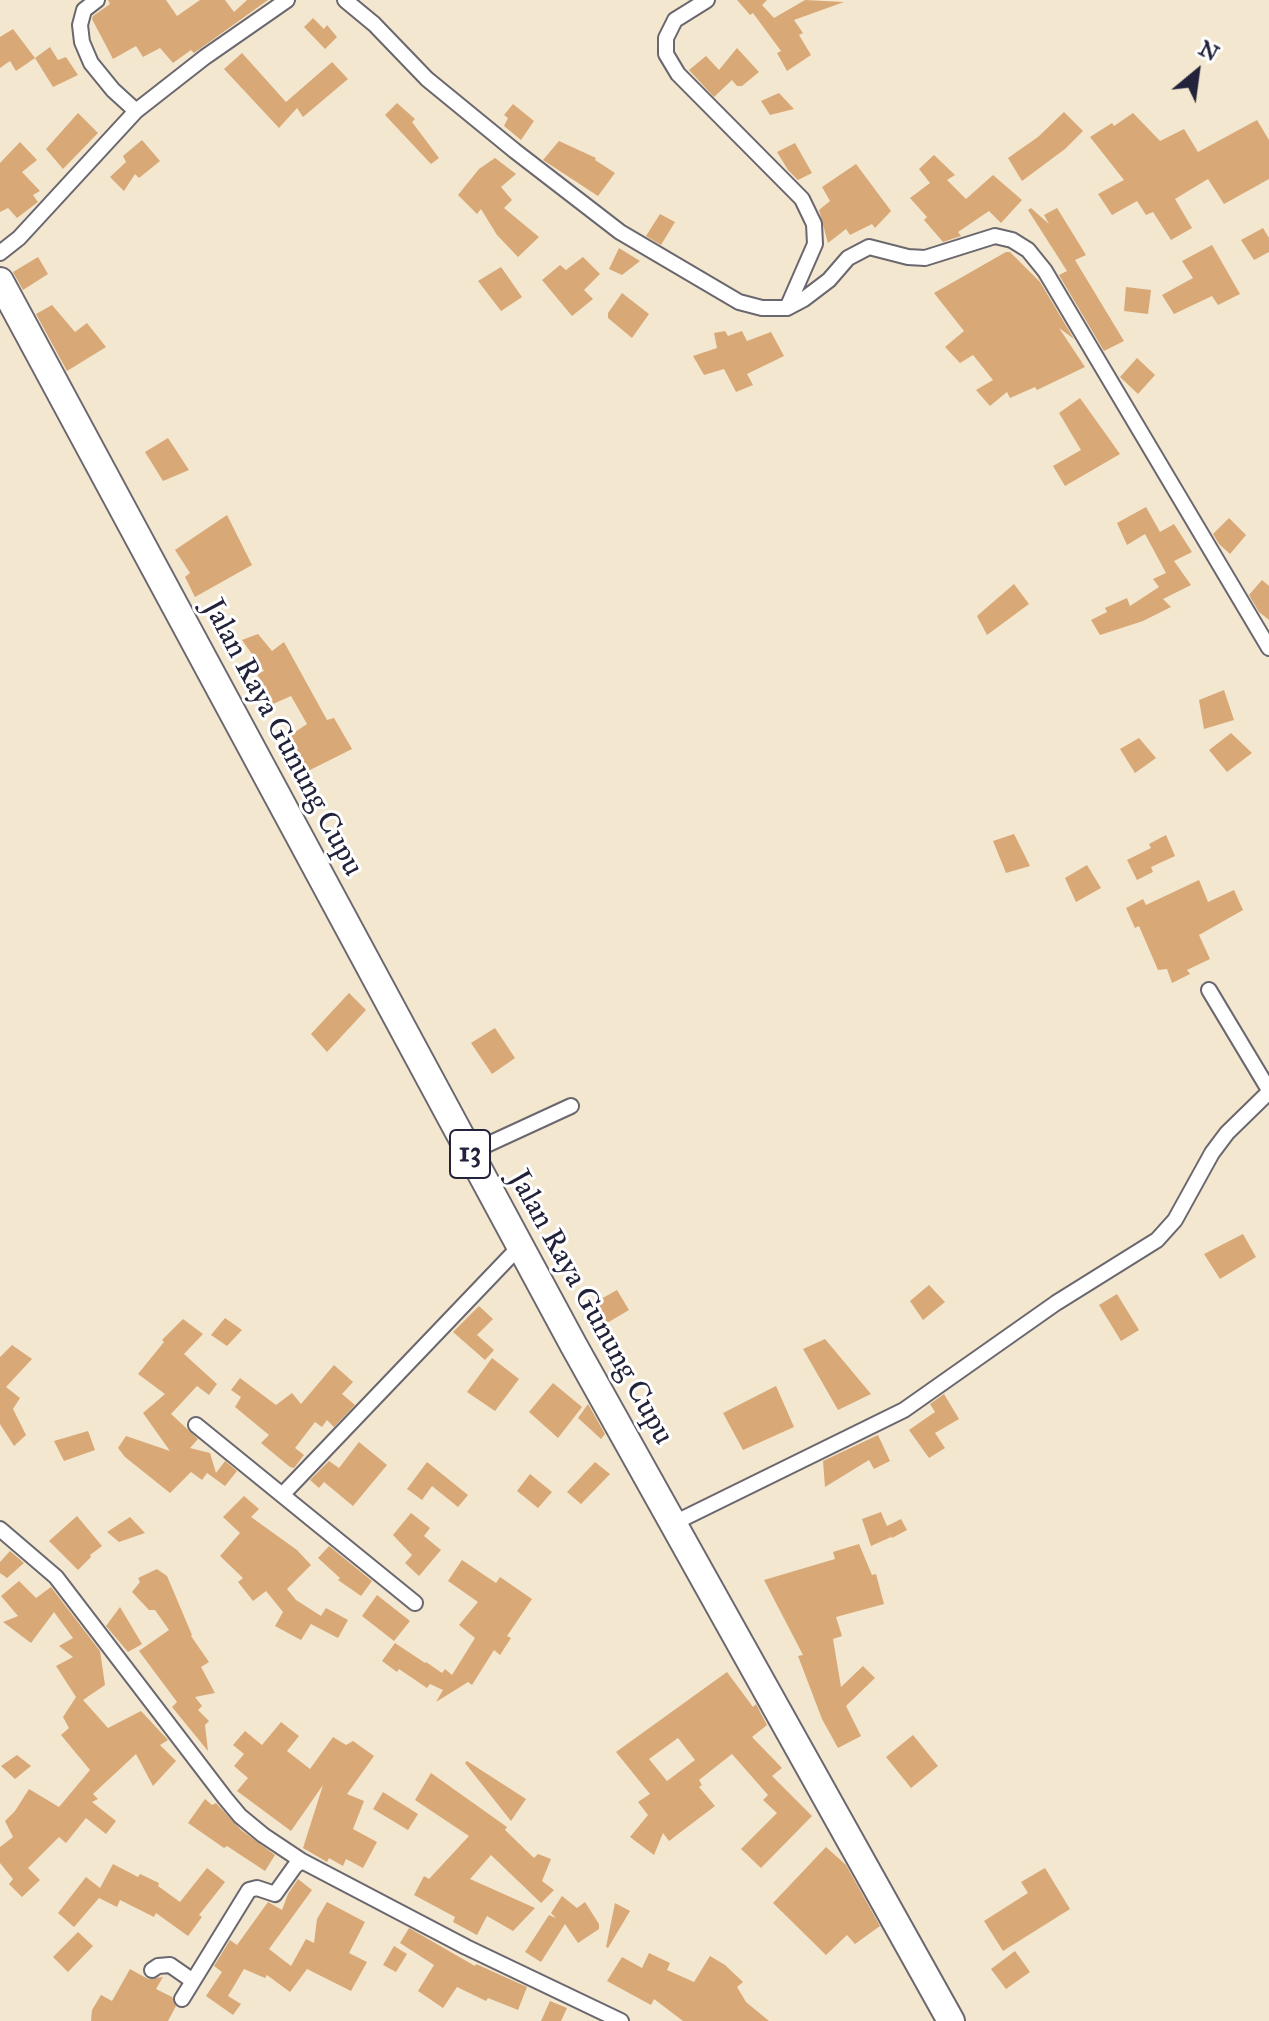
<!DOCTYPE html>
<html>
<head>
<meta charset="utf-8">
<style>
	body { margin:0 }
	#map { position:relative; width:1269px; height:2021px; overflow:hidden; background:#f3e7cf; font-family:"IM FELL Great Primer",serif }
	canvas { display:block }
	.north { position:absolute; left:1157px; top:32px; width:80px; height:80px; -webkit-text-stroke:6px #fff; paint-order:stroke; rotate:29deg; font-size:22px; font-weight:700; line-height:32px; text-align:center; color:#22223b }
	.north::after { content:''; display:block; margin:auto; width:28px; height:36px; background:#22223b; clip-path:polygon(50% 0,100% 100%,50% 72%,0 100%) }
</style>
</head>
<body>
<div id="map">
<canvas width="1269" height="2021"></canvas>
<div class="north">N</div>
</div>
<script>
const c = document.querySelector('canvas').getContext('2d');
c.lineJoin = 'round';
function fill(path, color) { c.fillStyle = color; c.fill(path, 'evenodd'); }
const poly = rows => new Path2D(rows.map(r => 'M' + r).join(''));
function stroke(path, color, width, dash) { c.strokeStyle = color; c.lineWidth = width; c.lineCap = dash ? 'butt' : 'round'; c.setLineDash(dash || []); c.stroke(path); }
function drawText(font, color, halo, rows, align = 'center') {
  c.font = font + ' "IM FELL Great Primer",serif'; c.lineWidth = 6; c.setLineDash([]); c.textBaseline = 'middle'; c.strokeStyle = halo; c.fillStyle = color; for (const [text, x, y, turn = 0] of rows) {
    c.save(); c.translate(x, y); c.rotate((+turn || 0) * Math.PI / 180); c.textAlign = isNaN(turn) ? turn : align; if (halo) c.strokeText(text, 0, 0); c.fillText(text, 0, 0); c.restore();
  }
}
fill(poly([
	[108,0,166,0,177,16,200,0,225,0,234,12,247,0,268,0,194,53,191,50,173,63,160,48,143,57,136,46,113,59,92,19,93,16,110,4],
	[737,0,767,0,762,5,774,18,805,0,844,2,794,20,803,33,799,35,811,55,787,71,777,53,781,51,753,13,750,15],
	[313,18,324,29,327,25,337,37,325,49,304,27],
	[13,29,35,58,16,71,10,61,0,68,0,37],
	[50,47,58,60,66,57,78,75,53,87,35,58],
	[737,48,759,72,742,86,737,86,732,80,714,97,689,70,706,56,719,70],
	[242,53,286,102,332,62,348,79,303,117,297,108,279,128,224,69],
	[779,93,794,109,770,115,761,101],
	[397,103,415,119,412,122,439,158,431,164,385,115],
	[513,104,534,121,521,140,504,126,508,118,504,115],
	[1064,112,1083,131,1065,149,1022,181,1008,158,1038,137],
	[78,113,98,133,63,169,46,149],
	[1133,113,1160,141,1184,129,1198,152,1257,120,1269,140,1269,179,1224,204,1208,179,1175,199,1192,228,1171,240,1153,212,1146,215,1137,201,1112,215,1098,194,1124,180,1090,137,1112,123,1114,126],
	[142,140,160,161,139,178,135,174,124,191,110,177,126,162,123,156],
	[559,141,596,158,595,160,615,173,598,196,543,160],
	[20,142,37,160,22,172,40,191,33,195,38,202,17,218,8,208,0,212,0,163],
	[795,143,812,173,798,180,788,170,777,152],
	[934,155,955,175,947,180,966,199,993,175,1022,200,1001,223,989,211,958,232,961,236,943,242,924,220,927,217,910,198,930,183,919,169],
	[495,158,516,174,501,187,512,200,504,208,539,237,518,257,497,235,481,209,477,214,458,195,479,169],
	[856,164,891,211,875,228,872,224,850,235,846,229,828,243,819,210,830,201,822,187],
	[1031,208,1049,224,1044,215,1057,208,1086,255,1075,260,1124,341,1104,351,1059,275,1067,271,1028,210],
	[660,214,675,222,661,245,646,236],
	[1263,228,1269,238,1269,252,1254,260,1241,240],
	[1212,245,1240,294,1218,305,1212,296,1174,314,1162,295,1193,278,1182,261],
	[619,248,640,261,622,275,609,269],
	[1006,252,1010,252,1040,282,1074,339,1059,328,1085,367,1037,390,1035,387,1010,398,1007,392,990,406,976,390,993,380,973,355,960,363,945,347,964,331,934,293],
	[38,257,48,274,23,290,13,272],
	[583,257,600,274,584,290,593,299,572,316,542,280,560,265,566,270],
	[501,267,522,297,501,311,478,281],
	[1126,287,1151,290,1148,314,1124,311],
	[622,293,649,314,632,338,608,318,608,313],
	[52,305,75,332,87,323,106,347,67,371,36,314],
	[725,331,728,336,742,331,747,341,771,332,784,356,747,374,753,385,736,392,724,369,704,375,693,356,717,348,714,333],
	[1137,358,1155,375,1138,394,1120,377],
	[1080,398,1120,454,1065,486,1053,466,1081,450,1059,413],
	[168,438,189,470,163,481,145,452],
	[1146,507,1160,532,1174,524,1192,552,1174,561,1191,585,1163,599,1171,607,1143,621,1100,635,1091,620,1107,612,1105,608,1127,598,1130,606,1159,587,1153,579,1166,573,1145,534,1127,545,1117,523],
	[227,515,252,565,195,597,185,577,190,573,175,550],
	[1229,518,1246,535,1230,554,1219,544,1213,534],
	[1262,580,1269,586,1269,620,1259,612,1249,595],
	[1014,584,1029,604,987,635,977,616],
	[258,634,272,651,284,642,327,720,334,718,352,749,306,772,286,738,307,724,291,696,273,704,257,674,264,671,242,640],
	[1224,690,1234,720,1204,729,1199,700],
	[1231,733,1252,753,1227,772,1209,750],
	[1139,738,1156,758,1135,773,1120,749],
	[1014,834,1030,866,1006,873,993,841],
	[1166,835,1175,856,1151,867,1153,872,1137,880,1127,860,1151,848,1149,844],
	[1087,865,1101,888,1076,902,1065,878],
	[1199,880,1208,902,1234,890,1243,910,1199,935,1210,959,1187,970,1190,974,1172,983,1167,969,1158,970,1139,926,1135,928,1126,908,1143,899,1146,905],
	[349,993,366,1010,327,1052,311,1034],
	[495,1028,515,1058,492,1074,471,1043],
	[1243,1234,1256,1257,1220,1279,1204,1254],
	[929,1285,945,1302,923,1320,910,1301],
	[617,1290,629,1310,602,1326,590,1305],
	[1117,1294,1139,1330,1121,1341,1099,1305],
	[479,1306,493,1319,477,1335,494,1350,485,1360,453,1332],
	[225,1318,242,1330,227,1346,211,1335],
	[183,1319,203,1334,184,1354,217,1384,209,1395,197,1386,171,1414,198,1439,190,1448,210,1453,216,1473,225,1461,237,1471,225,1486,207,1473,202,1480,191,1472,170,1493,125,1457,118,1448,126,1436,170,1451,143,1413,165,1394,138,1374,164,1342,162,1340],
	[825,1339,871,1394,838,1410,803,1349],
	[12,1345,32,1359,6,1387,20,1398,13,1409,26,1435,14,1446,0,1424,0,1357],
	[492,1358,519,1379,495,1411,467,1392],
	[334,1365,353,1382,342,1394,355,1405,334,1427,327,1420,322,1427,315,1422,295,1448,304,1455,294,1468,290,1467,261,1443,269,1435,235,1407,241,1397,231,1390,240,1378,276,1405,292,1393,301,1404],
	[553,1383,582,1407,558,1438,529,1412],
	[776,1386,794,1427,743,1450,723,1413],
	[944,1394,959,1419,935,1433,945,1448,929,1458,909,1430,935,1412,930,1404],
	[588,1404,605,1434,601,1439,578,1418],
	[88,1431,95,1450,64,1461,54,1441],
	[878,1435,890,1461,874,1469,869,1460,825,1487,823,1461],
	[359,1442,387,1465,353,1506,324,1482,319,1488,310,1480,329,1461,339,1468],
	[427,1462,468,1495,458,1507,432,1486,422,1500,407,1489],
	[595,1462,610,1474,581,1504,567,1492],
	[530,1474,552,1492,538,1508,517,1491],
	[244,1496,259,1509,251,1517,297,1550,311,1565,287,1589,296,1600,321,1616,326,1608,348,1620,338,1638,311,1624,301,1640,275,1626,283,1612,266,1591,253,1601,238,1582,243,1578,220,1556,240,1533,223,1517],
	[881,1512,887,1526,901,1519,907,1530,892,1538,889,1533,891,1537,871,1546,862,1519],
	[411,1513,430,1528,424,1536,441,1550,419,1576,405,1563,412,1555,393,1535],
	[77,1516,102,1546,90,1555,91,1557,78,1570,49,1541],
	[130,1517,145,1533,119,1542,107,1532],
	[859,1544,872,1575,876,1574,884,1604,836,1617,842,1636,833,1639,841,1687,863,1666,875,1678,846,1706,861,1736,838,1748,822,1719,798,1656,803,1655,764,1580,835,1559,833,1552],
	[329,1546,372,1581,361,1596,338,1580,340,1578,318,1558],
	[10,1551,24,1563,7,1578,0,1573,0,1562],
	[462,1560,496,1583,500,1577,532,1599,507,1636,511,1638,500,1655,494,1650,472,1685,468,1682,436,1702,443,1690,430,1684,427,1688,399,1669,397,1672,382,1661,395,1643,425,1663,426,1662,442,1673,445,1669,452,1675,475,1638,459,1625,478,1602,448,1581],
	[157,1569,167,1576,192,1635,191,1636,209,1662,201,1667,215,1693,195,1697,202,1706,198,1710,209,1721,205,1725,208,1751,172,1707,177,1702,139,1651,169,1630,155,1610,149,1610,132,1592,140,1582,138,1578],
	[19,1581,36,1598,51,1587,100,1651,105,1685,83,1700,108,1728,141,1711,168,1740,160,1745,176,1761,153,1786,136,1754,93,1794,98,1799,92,1802,116,1821,106,1834,86,1818,66,1843,59,1837,28,1868,40,1880,22,1897,9,1884,13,1879,0,1863,0,1847,13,1837,5,1821,15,1811,29,1789,59,1807,90,1770,61,1735,69,1728,63,1717,76,1697,56,1666,73,1657,59,1646,73,1638,54,1612,31,1643,3,1622,18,1616,1,1596],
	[377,1595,410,1621,394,1641,362,1616],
	[120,1607,142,1644,128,1652,106,1626],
	[727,1672,753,1707,756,1704,767,1725,752,1737,782,1768,772,1776,812,1816,761,1868,741,1849,777,1813,763,1800,768,1795,732,1754,699,1780,702,1785,699,1787,715,1806,669,1841,663,1833,654,1855,630,1837,648,1815,638,1802,650,1794,616,1752],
	[678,1738,695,1760,667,1781,649,1759],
	[281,1722,299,1736,287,1751,310,1769,333,1737,346,1745,353,1741,374,1756,347,1794,364,1801,353,1829,377,1842,363,1868,346,1859,343,1866,329,1858,327,1862,303,1848,323,1785,291,1831,237,1791,248,1778,234,1766,244,1754,233,1745,245,1731,262,1745],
	[913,1735,938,1766,911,1788,886,1757],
	[17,1755,31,1766,15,1779,1,1766],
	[467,1761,526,1799,511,1821,465,1763],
	[431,1773,507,1827,505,1830,534,1858,538,1854,551,1859,542,1881,554,1890,541,1903,491,1855,470,1879,535,1908,513,1931,487,1916,477,1935,453,1922,455,1917,414,1895,424,1876,429,1879,469,1836,415,1800],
	[383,1792,418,1814,408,1830,373,1809],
	[205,1799,212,1805,216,1803,241,1830,275,1855,265,1871,227,1846,224,1848,188,1823],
	[826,1847,846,1865,880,1926,855,1944,847,1935,826,1955,773,1903],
	[113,1864,138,1877,140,1874,159,1883,158,1886,180,1902,207,1868,225,1882,199,1915,202,1917,188,1936,156,1913,154,1917,120,1900,117,1907,99,1898,74,1927,58,1913,86,1877,100,1888],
	[1045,1868,1070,1909,1003,1951,984,1921,1028,1893,1021,1882],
	[298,1879,312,1890,269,1949,291,1966,306,1939,314,1943,317,1919,327,1902,365,1922,349,1953,367,1962,351,1991,307,1969,290,1992,267,1975,265,1978,244,1969,228,1996,241,2004,233,2015,206,1996,222,1972,214,1966,230,1940,237,1945,268,1902,282,1910,288,1894],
	[562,1896,577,1908,585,1902,599,1924,599,1929,578,1943,565,1924,541,1962,525,1952,549,1915,556,1918,551,1913],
	[615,1903,630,1911,608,1948,606,1947],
	[409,1928,475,1966,476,1964,527,1987,518,2010,488,1998,486,2001,457,1987,443,2008,418,1991,434,1965,400,1943],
	[78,1932,93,1946,68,1972,53,1957],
	[394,1946,407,1954,396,1972,383,1965],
	[1015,1951,1030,1972,1006,1989,991,1969],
	[649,1953,670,1963,667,1970,694,1982,710,1956,725,1965,743,1982,737,1987,746,2002,769,2021,683,2021,654,1999,651,2005,607,1981,622,1957,642,1968],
	[130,1969,148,1979,163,1977,156,1989,172,1997,176,2006,168,2021,91,2021,92,2010,101,1995,112,2001],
	[550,2001,567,2008,561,2021,541,2021]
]), '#d9a877');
const street = poly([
	[97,0,84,10,80,25,82,42,91,63,113,90,136,111],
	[345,0,374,24,427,79,515,151,620,232,739,302,762,308,787,308,804,299,829,280,848,258,869,247,908,257,925,258,995,236,1012,240,1028,250,1045,271,1269,648],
	[707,0,675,20,666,38,666,54,678,74,802,199,814,224,815,244,787,308],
	[0,253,19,238,136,111,205,57,287,0],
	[1209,990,1269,1090],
	[469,1153,571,1106],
	[196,1425,415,1603],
	[283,1494,521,1245],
	[672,1524,904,1410,1056,1303,1157,1240,1175,1220,1212,1153,1227,1133,1269,1092],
	[0,1529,56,1577,225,1798,240,1816,263,1835,302,1861,466,1947,621,2021],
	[152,1970,158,1966,170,1965,193,1981],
	[182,1999,249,1890,257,1888,275,1894,295,1866,302,1861]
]);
const highway = poly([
	[0,281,574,1346,951,2021]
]);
stroke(street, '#6b676f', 18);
stroke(highway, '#6b676f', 30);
stroke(street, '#fff', 14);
stroke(highway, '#fff', 26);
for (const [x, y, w] of [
	[470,1154,40]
]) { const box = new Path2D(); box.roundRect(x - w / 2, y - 24, w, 48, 6); c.fillStyle = '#fff'; c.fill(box); stroke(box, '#22223b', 2); }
drawText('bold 28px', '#22223b', null, [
	["13",470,1154]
]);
drawText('30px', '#22223b', '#fff', [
	["Jalan Raya Gunung Cupu",282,738,62],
	["Jalan Raya Gunung Cupu",590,1308,61]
]);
</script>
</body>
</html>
